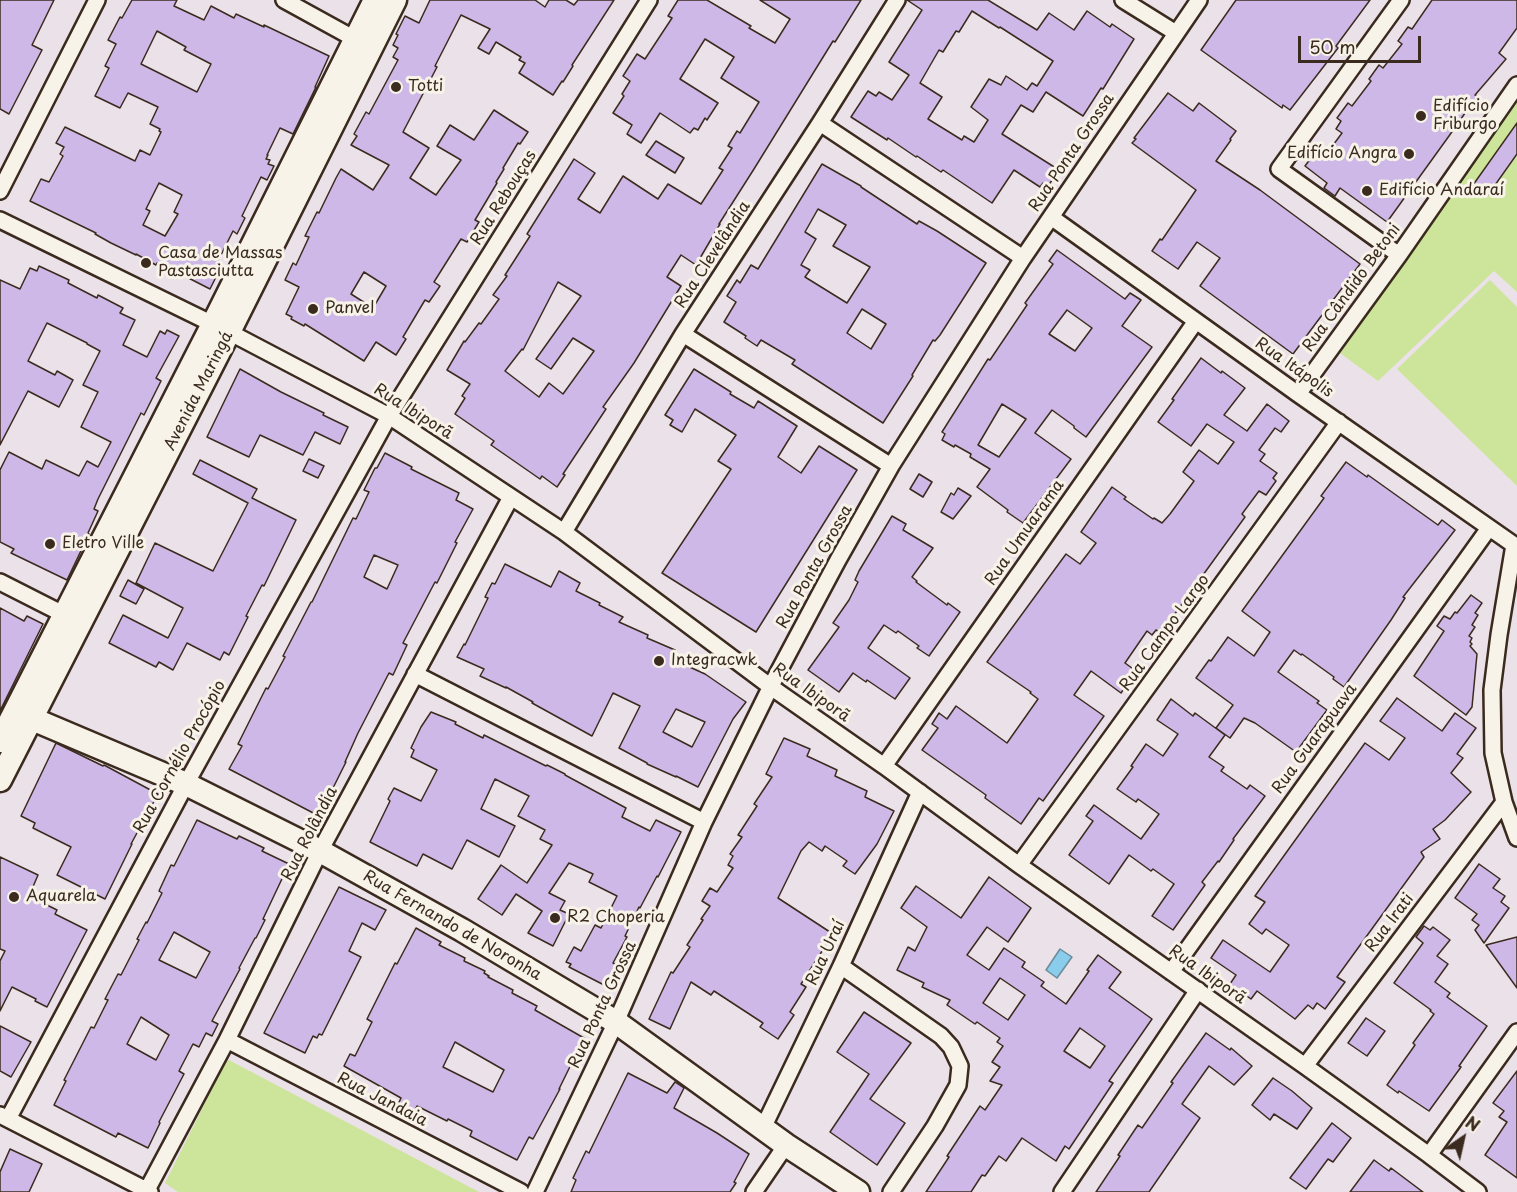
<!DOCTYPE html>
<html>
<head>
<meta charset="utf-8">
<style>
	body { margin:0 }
	#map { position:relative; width:1517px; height:1192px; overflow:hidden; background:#ebe1e8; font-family:"Playpen Sans",sans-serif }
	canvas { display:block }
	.north { position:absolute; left:1433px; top:1108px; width:60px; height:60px; -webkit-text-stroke:4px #f7f3e8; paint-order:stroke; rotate:34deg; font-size:16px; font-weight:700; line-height:24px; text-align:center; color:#3b2a1e }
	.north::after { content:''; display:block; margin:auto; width:21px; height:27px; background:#3b2a1e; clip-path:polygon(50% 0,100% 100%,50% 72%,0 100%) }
	.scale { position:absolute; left:1298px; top:36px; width:123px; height:27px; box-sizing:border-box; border:3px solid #3b2a1e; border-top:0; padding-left:8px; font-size:18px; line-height:21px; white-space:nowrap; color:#3b2a1e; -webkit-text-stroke:4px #f7f3e8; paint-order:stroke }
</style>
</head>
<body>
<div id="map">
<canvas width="1517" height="1192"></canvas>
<div class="north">N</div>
<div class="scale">50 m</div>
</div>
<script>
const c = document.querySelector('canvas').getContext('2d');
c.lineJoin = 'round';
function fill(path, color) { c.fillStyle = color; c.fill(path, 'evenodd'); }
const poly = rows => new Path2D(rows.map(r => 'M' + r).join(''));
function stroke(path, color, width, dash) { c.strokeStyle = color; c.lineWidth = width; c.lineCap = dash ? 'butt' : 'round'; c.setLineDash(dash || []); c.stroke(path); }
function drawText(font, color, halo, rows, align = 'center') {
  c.font = font + ' "Playpen Sans",sans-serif'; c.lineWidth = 6; c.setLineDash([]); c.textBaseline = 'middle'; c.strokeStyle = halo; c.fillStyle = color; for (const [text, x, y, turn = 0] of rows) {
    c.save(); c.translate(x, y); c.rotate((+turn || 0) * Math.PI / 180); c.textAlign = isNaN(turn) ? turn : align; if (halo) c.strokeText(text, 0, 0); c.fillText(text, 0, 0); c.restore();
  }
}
fill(poly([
	[1517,101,1517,292,1494,271,1378,381,1340,353],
	[1490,280,1517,307,1517,486,1397,369],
	[227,1059,479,1192,178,1192,165,1183]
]), '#cde59b');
const water = poly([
	[1060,949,1072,957,1057,978,1046,970,1060,949]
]);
fill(water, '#8acceb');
stroke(water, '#6a8b99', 1.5);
const building = poly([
	[0,0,54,0,32,45,42,50,9,114,0,109,0,0],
	[132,0,177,0,174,6,204,20,211,6,234,18,236,14,264,27,264,25,329,56,315,87,316,87,293,134,280,128,267,155,268,155,266,159,270,160,268,164,274,166,267,180,261,177,242,216,245,218,237,234,233,231,214,269,219,271,210,289,165,266,164,267,157,263,156,265,136,254,136,255,111,243,95,234,96,233,30,201,41,179,49,182,63,156,60,154,64,147,56,143,65,127,135,161,140,150,150,155,161,132,159,131,160,129,150,124,158,107,128,93,120,108,95,96,109,68,105,66,116,44,108,40,120,17,122,18,132,0],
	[157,31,186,47,184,50,211,64,197,92,141,64,157,31],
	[159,183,182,195,174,212,178,214,165,236,143,225,150,211,146,209,159,183],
	[430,0,535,0,545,7,549,0,566,0,574,5,578,0,614,0,572,65,573,66,563,82,562,81,553,95,519,73,525,63,519,60,521,57,496,42,489,54,478,48,490,29,461,15,435,66,437,67,403,132,429,148,410,178,436,195,461,160,437,146,450,125,474,140,494,110,528,132,520,144,518,143,503,168,504,169,496,182,497,183,475,220,479,222,467,242,461,239,434,282,440,286,429,302,425,300,403,337,406,339,396,355,376,342,364,361,305,324,304,326,291,319,292,317,286,314,299,287,285,280,293,263,296,265,309,237,305,236,317,212,319,213,336,178,341,169,373,190,389,165,351,145,357,136,354,134,366,112,369,114,398,60,393,57,398,48,393,45,398,35,396,34,405,16,419,23,430,0],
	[364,272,386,286,373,308,351,294,364,272],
	[678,0,707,0,751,26,749,28,775,43,790,19,760,0,861,0,835,42,833,41,754,169,719,224,720,224,696,265,681,255,667,277,681,286,634,363,603,407,606,409,563,474,565,475,557,487,542,476,540,479,491,445,494,441,455,414,465,398,462,396,470,384,447,370,464,341,465,342,479,323,481,324,499,299,493,295,507,276,505,275,530,236,527,234,574,159,595,173,578,199,600,213,623,176,658,199,668,184,701,204,723,170,719,168,732,148,728,146,737,131,740,133,759,102,721,78,734,57,705,39,680,79,718,103,707,120,705,118,698,130,694,128,690,133,660,113,641,143,627,134,632,125,613,113,624,96,622,94,630,81,623,76,637,54,645,59,672,18,668,16,678,0],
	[558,282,581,296,536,359,551,369,573,338,594,351,563,394,549,383,539,397,505,371,522,349,523,350,558,282],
	[907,0,988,0,1037,30,1049,13,1074,30,1087,11,1110,27,1112,24,1134,39,1103,89,1101,88,1083,116,1046,92,1033,112,1021,105,1002,134,1059,170,1048,186,1043,183,1040,187,1014,170,992,203,943,170,941,172,917,156,916,157,888,138,887,140,851,117,868,91,876,96,879,92,892,100,909,75,889,62,922,10,907,0],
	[972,11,999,28,1000,27,1053,61,1037,86,1032,83,1027,90,1006,76,1001,85,989,79,971,107,988,120,974,142,964,136,962,140,928,119,942,97,920,83,939,50,943,52,956,31,959,32,972,11],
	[1236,0,1370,0,1336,46,1338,48,1290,110,1283,105,1282,108,1201,50,1236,0],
	[1432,0,1517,0,1517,28,1499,53,1506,59,1475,95,1477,96,1449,136,1387,222,1340,188,1335,196,1324,188,1327,183,1305,166,1317,150,1325,156,1342,133,1336,129,1341,121,1337,118,1348,103,1352,106,1371,81,1369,79,1379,65,1383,68,1402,44,1398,41,1408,27,1412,29,1432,0],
	[1168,93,1193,111,1199,103,1236,131,1230,139,1231,140,1216,161,1260,190,1360,264,1293,354,1200,286,1220,258,1197,242,1178,269,1152,251,1160,239,1162,240,1196,190,1132,143,1136,139,1134,138,1168,93],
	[1517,123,1517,154,1488,195,1473,185,1517,123],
	[656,141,684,158,675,173,646,155,656,141],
	[822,164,861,186,861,187,917,224,919,221,937,231,986,263,940,335,935,341,933,340,912,375,913,376,883,423,792,364,795,360,761,340,757,346,745,338,746,336,724,322,736,302,727,296,737,280,740,283,751,265,758,269,822,164],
	[818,209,846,225,833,246,870,267,847,303,805,277,810,270,801,265,816,239,805,232,818,209],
	[862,309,886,324,871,349,847,333,862,309],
	[1057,250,1125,299,1130,293,1141,300,1122,326,1152,347,1086,437,1074,428,1074,426,1052,410,1035,433,1071,459,1023,523,1007,512,1008,510,977,487,990,469,970,457,971,454,955,445,954,447,942,440,945,434,942,432,988,359,990,360,1027,305,1025,303,1053,264,1049,261,1057,250],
	[1067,310,1092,328,1075,351,1049,334,1067,310],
	[1002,404,1026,419,999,457,978,445,1002,404],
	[39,266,69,280,68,283,97,298,98,295,123,308,120,313,135,320,123,345,147,357,160,331,165,334,167,330,179,336,156,378,161,381,144,415,141,413,98,499,94,509,98,511,88,533,89,534,67,580,11,553,14,549,0,542,0,470,9,452,42,469,46,460,79,476,87,461,98,467,111,442,81,427,98,392,83,385,100,351,87,344,87,343,47,323,28,361,55,375,57,371,73,380,59,407,28,391,0,445,0,280,20,289,30,268,37,271,39,266],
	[1201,358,1221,373,1222,371,1245,388,1224,415,1247,431,1267,404,1289,421,1281,432,1275,428,1259,450,1265,454,1260,461,1277,473,1273,478,1276,481,1266,495,1259,491,1242,514,1245,517,1161,633,1156,630,1152,635,1147,631,1125,663,1136,671,1121,693,1091,671,1074,695,1104,716,1043,801,1039,798,1021,824,985,798,986,795,922,750,938,728,932,724,939,713,947,719,956,706,1007,743,1038,699,1030,693,1031,692,987,662,1066,554,1080,564,1096,543,1081,532,1112,487,1126,497,1124,499,1153,519,1154,518,1162,523,1170,514,1194,481,1183,472,1199,450,1218,464,1234,442,1207,424,1191,446,1158,422,1174,400,1172,399,1201,358],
	[240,369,281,392,324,413,323,415,348,427,340,444,315,432,303,455,260,435,249,457,207,437,240,369],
	[694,369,731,392,730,394,754,408,758,401,797,426,778,457,801,473,819,446,857,470,756,632,662,573,731,469,718,461,736,435,695,409,682,432,670,425,673,420,665,415,694,369],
	[385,453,412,467,411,469,459,493,456,500,473,509,455,542,457,543,437,583,435,582,403,643,407,645,393,675,389,673,358,733,345,762,346,762,319,816,229,769,242,746,238,744,266,688,268,689,285,657,283,656,311,602,312,602,353,518,356,519,369,492,364,490,375,468,377,468,385,453],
	[374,555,398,565,387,589,364,577,374,555],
	[309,459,324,466,318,478,303,471,309,459],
	[200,460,257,489,252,498,296,520,264,586,262,585,246,616,248,617,229,655,224,652,220,660,187,643,173,670,159,662,156,667,109,643,123,615,168,638,183,608,136,583,155,543,213,571,248,503,193,474,200,460],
	[1346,462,1367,477,1368,475,1438,525,1442,520,1455,530,1403,597,1405,598,1391,620,1344,687,1333,679,1334,677,1302,654,1301,655,1294,650,1278,672,1319,701,1317,703,1327,710,1296,752,1255,723,1244,718,1230,738,1216,728,1233,705,1196,678,1209,660,1211,661,1228,637,1254,656,1270,632,1242,611,1324,498,1321,496,1346,462],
	[919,474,932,482,923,497,910,489,919,474],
	[958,488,971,496,953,519,941,512,951,493,954,495,958,488],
	[892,516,906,524,903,530,933,548,912,577,917,581,916,582,947,605,948,603,960,612,929,656,917,648,919,646,898,631,896,633,884,625,868,648,910,678,895,699,867,680,866,682,853,673,839,692,808,670,839,627,833,623,849,600,858,582,855,580,859,571,892,516],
	[505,564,551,587,559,571,580,583,576,591,600,603,599,605,623,617,619,622,648,635,647,638,675,650,672,659,705,674,746,702,733,719,698,787,676,776,676,777,647,764,647,763,619,748,640,706,613,693,592,736,532,703,533,702,506,687,506,688,480,676,484,669,457,657,464,644,465,645,488,598,485,597,492,583,495,584,505,564],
	[676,709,705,722,692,747,663,732,676,709],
	[128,580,144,589,136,604,120,596,128,580],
	[1471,595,1482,603,1475,613,1478,615,1472,625,1475,627,1469,636,1472,638,1470,642,1472,644,1470,646,1477,654,1472,707,1466,715,1414,676,1444,631,1437,626,1444,616,1450,619,1455,612,1457,613,1471,595],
	[0,608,24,621,27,616,43,624,0,711,0,608],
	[1397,698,1442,731,1455,713,1476,728,1457,754,1463,758,1451,773,1471,792,1445,820,1433,829,1440,839,1421,852,1424,857,1337,977,1345,982,1325,1009,1317,1003,1313,1009,1308,1005,1295,1019,1257,991,1251,999,1230,984,1236,975,1211,958,1223,940,1270,972,1289,945,1266,929,1262,934,1249,924,1265,902,1255,896,1365,743,1389,760,1405,738,1380,721,1397,698],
	[1171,699,1193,716,1195,713,1225,735,1209,757,1224,767,1221,771,1247,789,1250,785,1265,796,1233,839,1234,840,1219,862,1218,861,1202,882,1205,885,1173,930,1152,916,1174,884,1153,869,1151,871,1129,855,1109,884,1069,855,1093,821,1086,816,1094,805,1141,839,1159,814,1138,799,1136,802,1117,789,1133,767,1131,766,1146,744,1163,756,1178,734,1157,720,1171,699],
	[431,712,456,722,455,724,483,738,484,735,546,766,547,765,565,774,565,775,626,808,622,817,650,831,656,820,681,832,658,877,657,876,640,908,639,907,625,936,627,937,613,963,617,965,606,986,569,967,571,964,566,962,574,947,581,951,595,925,601,928,617,896,589,882,593,874,569,863,549,893,565,901,560,910,569,914,553,946,528,933,542,911,516,894,502,915,478,899,501,865,527,883,552,845,540,839,545,830,518,816,529,796,495,779,481,809,515,826,499,857,467,840,452,869,423,854,417,866,370,842,390,801,388,799,394,788,421,801,437,770,411,757,414,750,411,748,421,727,431,712],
	[784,738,810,749,807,756,837,770,835,776,867,791,865,797,894,811,877,844,855,874,843,866,847,861,825,846,822,851,809,842,801,851,778,898,833,934,801,984,806,987,790,1012,794,1015,778,1039,760,1027,763,1023,714,991,711,995,691,982,670,1029,649,1019,671,972,673,973,690,947,687,945,703,920,701,919,710,906,702,901,710,888,717,892,733,868,728,865,733,856,730,854,742,837,738,835,757,806,754,804,772,777,766,774,784,738],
	[56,743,103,766,104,765,158,794,131,844,132,844,105,899,57,875,71,847,33,828,35,823,21,816,56,743],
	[197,820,237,839,239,836,264,848,262,851,289,864,263,919,265,920,256,938,255,938,239,968,240,969,212,1021,218,1024,212,1036,206,1033,199,1047,193,1044,179,1071,184,1074,159,1122,160,1123,148,1148,118,1133,116,1137,54,1105,66,1081,64,1080,91,1027,94,1028,108,1000,105,999,118,974,121,975,139,940,137,939,146,922,147,923,162,893,159,891,171,865,174,866,197,820],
	[174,932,210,952,196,978,159,960,174,932],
	[141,1017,169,1035,156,1060,127,1044,141,1017],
	[0,857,38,875,29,896,57,910,55,914,87,930,47,1007,35,1001,36,999,12,987,0,1011,0,961,5,951,0,949,0,857],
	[1479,864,1500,879,1493,888,1505,896,1501,902,1509,908,1484,943,1475,930,1479,925,1472,920,1477,914,1455,898,1479,864],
	[989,877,1031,908,1008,942,987,927,967,955,989,970,1004,948,1025,962,1022,967,1044,982,1041,986,1066,1004,1089,971,1087,970,1098,955,1121,972,1109,988,1152,1019,1109,1081,1113,1083,1069,1149,1065,1146,1056,1161,1022,1138,1006,1161,999,1156,985,1176,982,1175,971,1192,926,1192,949,1157,947,1156,980,1106,985,1110,1002,1085,990,1081,1000,1067,992,1062,1003,1046,997,1042,1000,1038,977,1022,975,1024,947,1005,950,1000,922,987,924,983,897,970,908,947,915,951,927,927,901,908,916,886,961,918,989,877],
	[1000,978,1025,995,1008,1020,983,1003,1000,978],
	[1080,1028,1105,1046,1090,1068,1064,1051,1080,1028],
	[339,887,386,910,375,930,362,923,349,951,361,957,322,1035,319,1034,317,1038,313,1036,305,1053,264,1033,339,887],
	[1424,926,1430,930,1433,927,1450,940,1437,956,1448,964,1435,982,1450,993,1447,997,1487,1026,1459,1066,1461,1067,1429,1111,1399,1091,1398,1093,1387,1085,1415,1045,1413,1043,1434,1014,1430,1011,1431,1010,1394,983,1423,943,1416,937,1424,926],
	[416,928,441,942,439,945,465,958,464,961,485,971,484,973,489,976,488,977,513,990,512,993,537,1006,535,1010,584,1038,559,1089,560,1089,533,1139,529,1137,517,1160,470,1136,472,1131,448,1119,447,1121,417,1106,411,1117,396,1109,401,1098,344,1066,350,1054,355,1056,372,1022,367,1019,395,963,397,964,416,928],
	[455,1042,504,1070,493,1092,443,1067,455,1042],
	[1517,937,1517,988,1486,945,1517,937],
	[864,1012,911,1043,870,1099,905,1123,877,1165,830,1132,869,1074,837,1052,864,1012],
	[1366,1018,1385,1031,1367,1056,1348,1043,1366,1018],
	[0,1026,31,1042,11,1077,0,1071,0,1026],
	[1206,1033,1230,1050,1231,1048,1252,1066,1234,1085,1209,1066,1182,1104,1200,1118,1149,1192,1096,1192,1120,1156,1118,1155,1138,1125,1142,1128,1173,1083,1171,1082,1206,1033],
	[1517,1071,1517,1178,1485,1155,1507,1122,1499,1117,1504,1111,1493,1103,1517,1071],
	[628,1073,667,1093,675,1082,684,1088,674,1108,717,1133,749,1154,734,1182,736,1183,730,1192,571,1192,576,1180,573,1178,586,1151,589,1153,628,1073],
	[1273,1078,1292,1091,1312,1108,1297,1129,1274,1114,1270,1120,1252,1105,1273,1078],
	[1332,1123,1351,1138,1333,1162,1328,1159,1306,1189,1290,1178,1332,1123],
	[10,1149,42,1164,29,1192,0,1192,0,1172,10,1149],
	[1374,1160,1389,1171,1391,1168,1423,1192,1350,1192,1374,1160]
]);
fill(building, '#ceb8e7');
stroke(building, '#3b2a1e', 1.5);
const street = poly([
	[284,0,355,39],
	[1123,0,1176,33],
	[820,123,1023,258],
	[0,191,97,0],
	[1051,217,1298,394,1517,547],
	[0,220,229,332,389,416,564,532,771,687,884,766,1019,865,1305,1066,1429,1155,1478,1192],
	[1399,255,1279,169,1401,0],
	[683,334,891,466],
	[1298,394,1399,255,1517,85],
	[564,532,683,334,820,123,897,0],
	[1514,545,1499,635,1492,690,1493,753,1504,802,1517,838],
	[0,582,65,615],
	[415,674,704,822],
	[884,766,1196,321],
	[1019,865,1339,422],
	[841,966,941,1036,951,1047,960,1066,958,1085,935,1126,891,1192],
	[1171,972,1489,528],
	[227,1040,521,1192],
	[1305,1066,1504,802],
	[0,1115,150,1192],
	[8,1119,186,784,389,416,649,0],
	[763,1128,841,966,920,792],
	[1429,1155,1517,1032],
	[147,1190,227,1040,320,851,511,497],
	[535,1192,616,1022,704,822,773,682,838,560,891,466,1023,258,1199,0],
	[754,1192,786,1145],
	[1062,1192,1198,990]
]);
const secondary = poly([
	[16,712,186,784,320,851,462,930,616,1022,786,1145,858,1192],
	[0,741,213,324,375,0],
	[0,780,229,332,395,0]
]);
stroke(street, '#3b2a1e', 20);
stroke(secondary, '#3b2a1e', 27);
stroke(street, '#f7f3e8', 15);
stroke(secondary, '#f7f3e8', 22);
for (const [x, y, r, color] of [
	[396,87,6,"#3b2a1e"],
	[1421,116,6,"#3b2a1e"],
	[1409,154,6,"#3b2a1e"],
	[1367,191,6,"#3b2a1e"],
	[146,263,6,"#3b2a1e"],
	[313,309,6,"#3b2a1e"],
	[50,544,6,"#3b2a1e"],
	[659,661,6,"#3b2a1e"],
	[14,897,6,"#3b2a1e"],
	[555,918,6,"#3b2a1e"]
]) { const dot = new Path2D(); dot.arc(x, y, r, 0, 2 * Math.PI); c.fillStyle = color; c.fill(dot); stroke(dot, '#f7f3e8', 2); }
drawText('16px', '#3b2a1e', '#f7f3e8', [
	["Totti",408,87],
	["Edifício",1433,107],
	["Friburgo",1433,125],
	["Edifício Angra",1397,154,"right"],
	["Edifício Andaraí",1379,191],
	["Casa de Massas",158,254],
	["Pastasciutta",158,272],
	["Panvel",325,309],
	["Eletro Ville",62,544],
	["Integracwk",671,661],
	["Aquarela",26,897],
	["R2 Choperia",567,918]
], 'left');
drawText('16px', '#3b2a1e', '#f7f3e8', [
	["Rua Ponta Grossa",1072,153,-56],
	["Rua Rebouças",504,198,-58],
	["Rua Clevelândia",713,255,-57],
	["Rua Cândido Betoni",1352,288,-54],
	["Rua Itápolis",1294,368,35],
	["Avenida Maringá",199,391,-63],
	["Rua Ibiporã",413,412,32],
	["Rua Umuarama",1025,533,-55],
	["Rua Ponta Grossa",815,567,-61],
	["Rua Campo Largo",1165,633,-54],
	["Rua Ibiporã",811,693,35],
	["Rua Guarapuava",1315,739,-54],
	["Rua Cornélio Procópio",180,757,-61],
	["Rua Rolândia",310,834,-63],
	["Rua Irati",1390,923,-53],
	["Rua Fernando de Noronha",452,926,30],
	["Rua Uraí",826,953,-65],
	["Rua Ibiporã",1207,975,35],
	["Rua Ponta Grossa",603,1005,-65],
	["Rua Jandaia",382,1100,27]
]);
</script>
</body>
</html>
